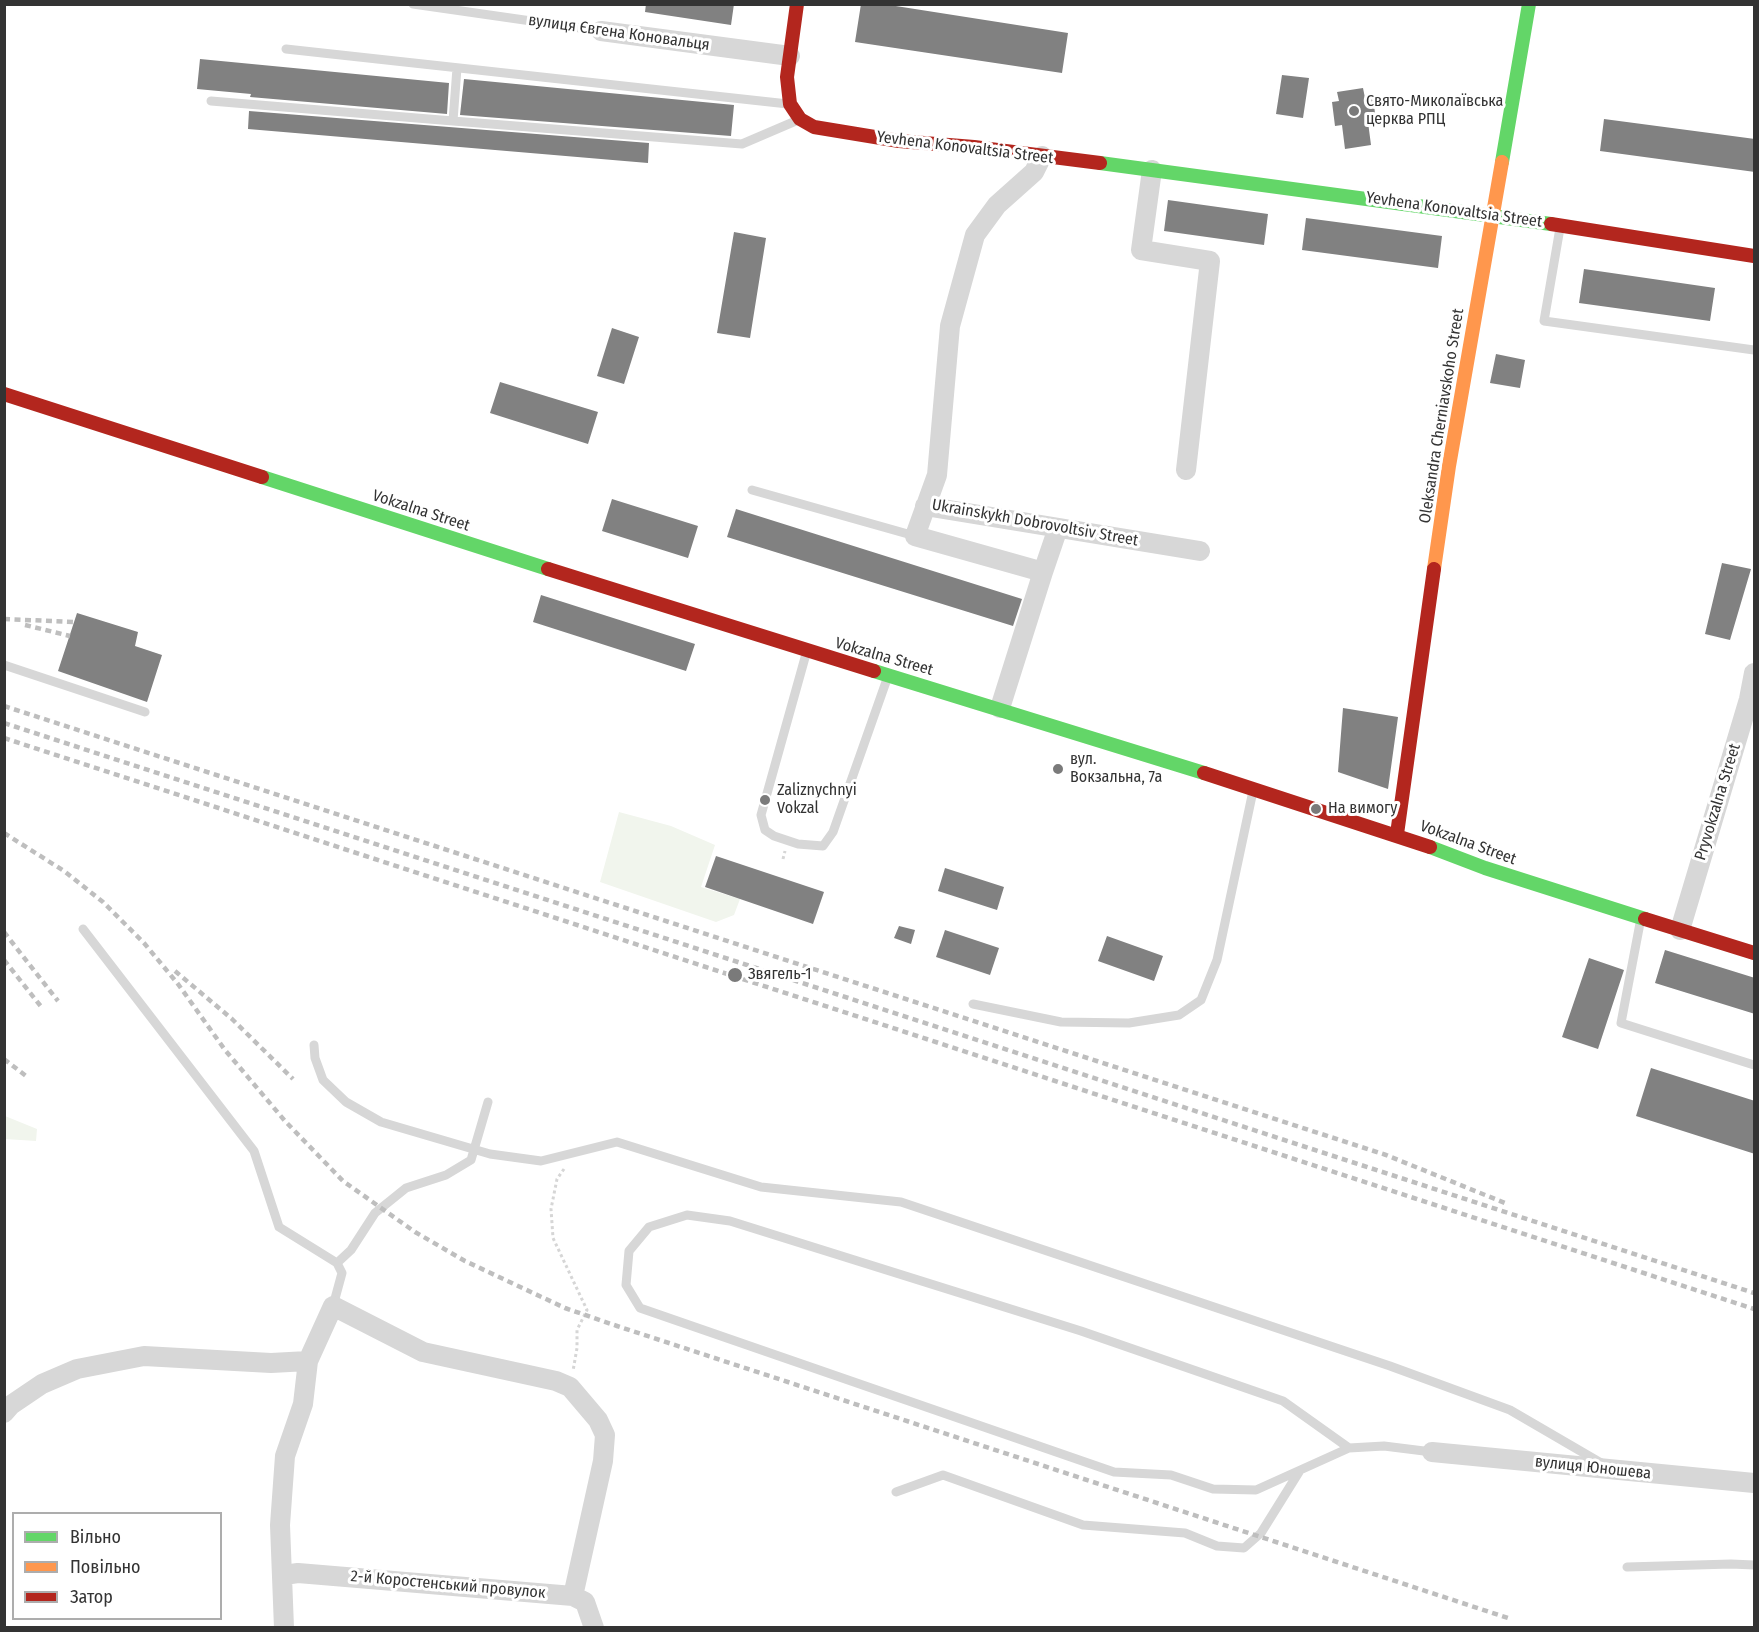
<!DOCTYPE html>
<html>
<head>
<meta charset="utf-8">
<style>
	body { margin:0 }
	#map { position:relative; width:1759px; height:1632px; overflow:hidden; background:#fff; font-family:"Fira Sans Condensed",sans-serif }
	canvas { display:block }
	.frame { position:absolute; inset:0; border:6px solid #333; pointer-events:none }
	.legend { position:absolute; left:12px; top:1512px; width:210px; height:108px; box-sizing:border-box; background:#fff; border:2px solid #adadad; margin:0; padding:8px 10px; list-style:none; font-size:18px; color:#333 }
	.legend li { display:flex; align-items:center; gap:12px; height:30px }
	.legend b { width:30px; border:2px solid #adadad }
</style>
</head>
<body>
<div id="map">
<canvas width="1759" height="1632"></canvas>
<div class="frame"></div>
<ul class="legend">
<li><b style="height:8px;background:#63d668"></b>Вільно</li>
<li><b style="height:8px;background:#ff974d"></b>Повільно</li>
<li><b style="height:8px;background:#b3261e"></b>Затор</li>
</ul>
</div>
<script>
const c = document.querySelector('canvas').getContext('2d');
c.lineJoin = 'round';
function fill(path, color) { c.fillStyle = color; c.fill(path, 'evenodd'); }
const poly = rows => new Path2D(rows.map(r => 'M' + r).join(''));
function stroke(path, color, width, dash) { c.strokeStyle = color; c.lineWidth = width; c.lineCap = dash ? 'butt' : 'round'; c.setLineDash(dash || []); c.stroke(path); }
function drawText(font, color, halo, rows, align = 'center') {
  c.font = font + ' "Fira Sans Condensed",sans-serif'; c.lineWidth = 6; c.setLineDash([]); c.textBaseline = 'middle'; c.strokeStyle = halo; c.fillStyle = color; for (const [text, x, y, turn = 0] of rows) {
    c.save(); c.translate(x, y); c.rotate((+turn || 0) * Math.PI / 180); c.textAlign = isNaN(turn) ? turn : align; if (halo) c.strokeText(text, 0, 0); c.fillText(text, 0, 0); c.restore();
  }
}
fill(poly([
	[619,812,671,826,715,845,701,887,740,899,734,915,716,922,600,882],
	[5,1116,37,1129,36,1141,5,1139]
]), '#f1f5ed');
fill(poly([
	[646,4,734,4,731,25,645,12],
	[861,4,883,4,1068,33,1062,73,855,42],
	[200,59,449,83,447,114,250,97,251,94,197,89],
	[1282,75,1309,78,1303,118,1276,114],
	[464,79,734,105,731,136,460,115],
	[1363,88,1365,98,1373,97,1376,121,1368,122,1371,145,1345,149,1342,125,1335,126,1332,102,1339,101,1337,92],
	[249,111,649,143,648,163,248,129],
	[1604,119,1755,139,1755,172,1600,151],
	[1168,200,1268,214,1264,245,1164,231],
	[1306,218,1442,236,1438,268,1302,250],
	[734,232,766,238,750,338,717,333],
	[1584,269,1715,288,1710,321,1579,303],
	[612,328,639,337,624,384,597,376],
	[1496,354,1525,360,1520,388,1490,383],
	[500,382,598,412,588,444,490,413],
	[612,499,698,526,688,558,602,531],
	[736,509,1022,599,1013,626,727,537],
	[1722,563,1751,569,1730,640,1705,634],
	[541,595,695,644,686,671,533,622],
	[77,613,138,632,135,646,162,655,147,702,58,671],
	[1343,708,1398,717,1388,789,1338,772],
	[716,856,824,892,813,924,705,887],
	[945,868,1004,887,997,910,938,891],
	[899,926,915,930,911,944,894,938],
	[945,930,999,948,990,975,936,957],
	[1107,936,1163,956,1154,981,1098,961],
	[1665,950,1755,978,1755,1014,1655,983],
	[1589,958,1624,970,1598,1049,1562,1037],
	[1651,1068,1755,1101,1755,1154,1636,1116]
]), '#818181');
stroke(poly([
	[783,859,785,851],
	[564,1169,557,1179,551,1209,553,1238,587,1310,577,1330,577,1348,573,1371]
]), '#d6d6d6', 3, [3, 3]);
stroke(poly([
	[413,4,601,31],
	[286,49,788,104],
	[211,101,453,121,457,68],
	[453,121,742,144,798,120],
	[1560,228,1544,321,1754,350],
	[752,490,915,536],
	[806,654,761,815,765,830,774,836,798,844,823,846,833,832,887,679],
	[4,665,145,712],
	[1641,918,1621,1023,1754,1065],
	[83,929,254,1151,279,1227,337,1263,342,1273,333,1306],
	[973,1004,1061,1022,1129,1023,1179,1015,1201,1000,1217,960,1253,791],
	[314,1045,315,1058,323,1080,346,1102,381,1122,490,1154,541,1161,617,1142,761,1187,901,1202,1390,1366,1510,1410,1601,1463],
	[337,1263,351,1250,375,1213,406,1188,446,1175,471,1160,488,1102],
	[1349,1448,1283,1401,1081,1331,730,1221,687,1215,649,1227,629,1251,626,1285,640,1308,1114,1472,1171,1475,1213,1489,1256,1490,1349,1448,1384,1446,1432,1452],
	[896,1492,943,1475,1083,1525,1185,1533,1217,1546,1244,1548,1261,1533,1299,1472],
	[1627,1567,1731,1564,1754,1565]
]), '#d7d7d7', 9);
stroke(poly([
	[601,31,790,56],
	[1152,170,1141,250,1210,261,1186,470],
	[925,506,1200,551],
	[1043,572,1058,528],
	[1000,708,1043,572,915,536,937,475,950,326,975,235,997,205,1034,172,1042,156],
	[1680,930,1749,699,1754,673],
	[4,1413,11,1405,42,1384,77,1369,144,1356,271,1363,308,1361],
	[1432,1452,1754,1483],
	[284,1575,298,1573,573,1596,585,1602,594,1628],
	[284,1628,280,1525,285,1456,303,1404,308,1361,333,1306,423,1352,556,1381,570,1387,598,1420,605,1435,603,1461,573,1596]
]), '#d7d7d7', 20);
stroke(poly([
	[1502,162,1529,4],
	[1100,163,1551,224],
	[262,477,548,569],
	[874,671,1204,773],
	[1430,847,1485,868,1645,919]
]), '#63d668', 14);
stroke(poly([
	[1434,569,1449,466,1502,162]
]), '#ff974d', 14);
stroke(poly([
	[797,4,787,77,790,104,800,119,814,127,899,141,974,147,1100,163],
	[1551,224,1754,256],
	[4,394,262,477],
	[548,569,874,671],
	[1204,773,1430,847],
	[1397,834,1434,569],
	[1645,919,1754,953]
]), '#b3261e', 14);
stroke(poly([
	[4,619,74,622],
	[25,625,70,636],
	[4,706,1386,1155,1505,1203],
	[4,723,1754,1293],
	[4,738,1754,1309],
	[4,833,64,871,103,902,144,943,178,984,225,1050,285,1121,343,1181,415,1232,465,1261,565,1308,617,1326,1511,1619],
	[4,932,58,1001],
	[4,960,43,1009],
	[175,971,232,1019,293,1079],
	[4,1059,26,1076]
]), '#bebebe', 4.5, [6, 4.5]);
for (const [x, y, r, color] of [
	[1354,111,6,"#7a7a7a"],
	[1058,769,6,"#7a7a7a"],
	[765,800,6,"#7a7a7a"],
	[1316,809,6,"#7a7a7a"],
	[735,975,8,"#7a7a7a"]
]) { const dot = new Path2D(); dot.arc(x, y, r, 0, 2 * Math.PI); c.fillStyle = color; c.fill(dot); stroke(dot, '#fff', 2); }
drawText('16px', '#333', '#fff', [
	["вулиця Євгена Коновальця",619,33,8],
	["Yevhena Konovaltsia Street",965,148,7],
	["Yevhena Konovaltsia Street",1454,210,8],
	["Oleksandra Cherniavskoho Street",1442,416,-81],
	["Vokzalna Street",421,511,18],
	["Ukrainskykh Dobrovoltsiv Street",1035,523,10],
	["Vokzalna Street",884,657,16],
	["Pryvokzalna Street",1718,802,-73],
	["Vokzalna Street",1468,843,20],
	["вулиця Юношева",1593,1468,6],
	["2-й Коростенський провулок",448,1585,5]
]);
drawText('16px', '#333', '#fff', [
	["Свято-Миколаївська",1366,102],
	["церква РПЦ",1366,120],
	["вул.",1070,760],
	["Вокзальна, 7а",1070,778],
	["Zaliznychnyi",777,791],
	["Vokzal",777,809],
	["На вимогу",1328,809],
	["Звягель-1",748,975]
], 'left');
</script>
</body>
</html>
